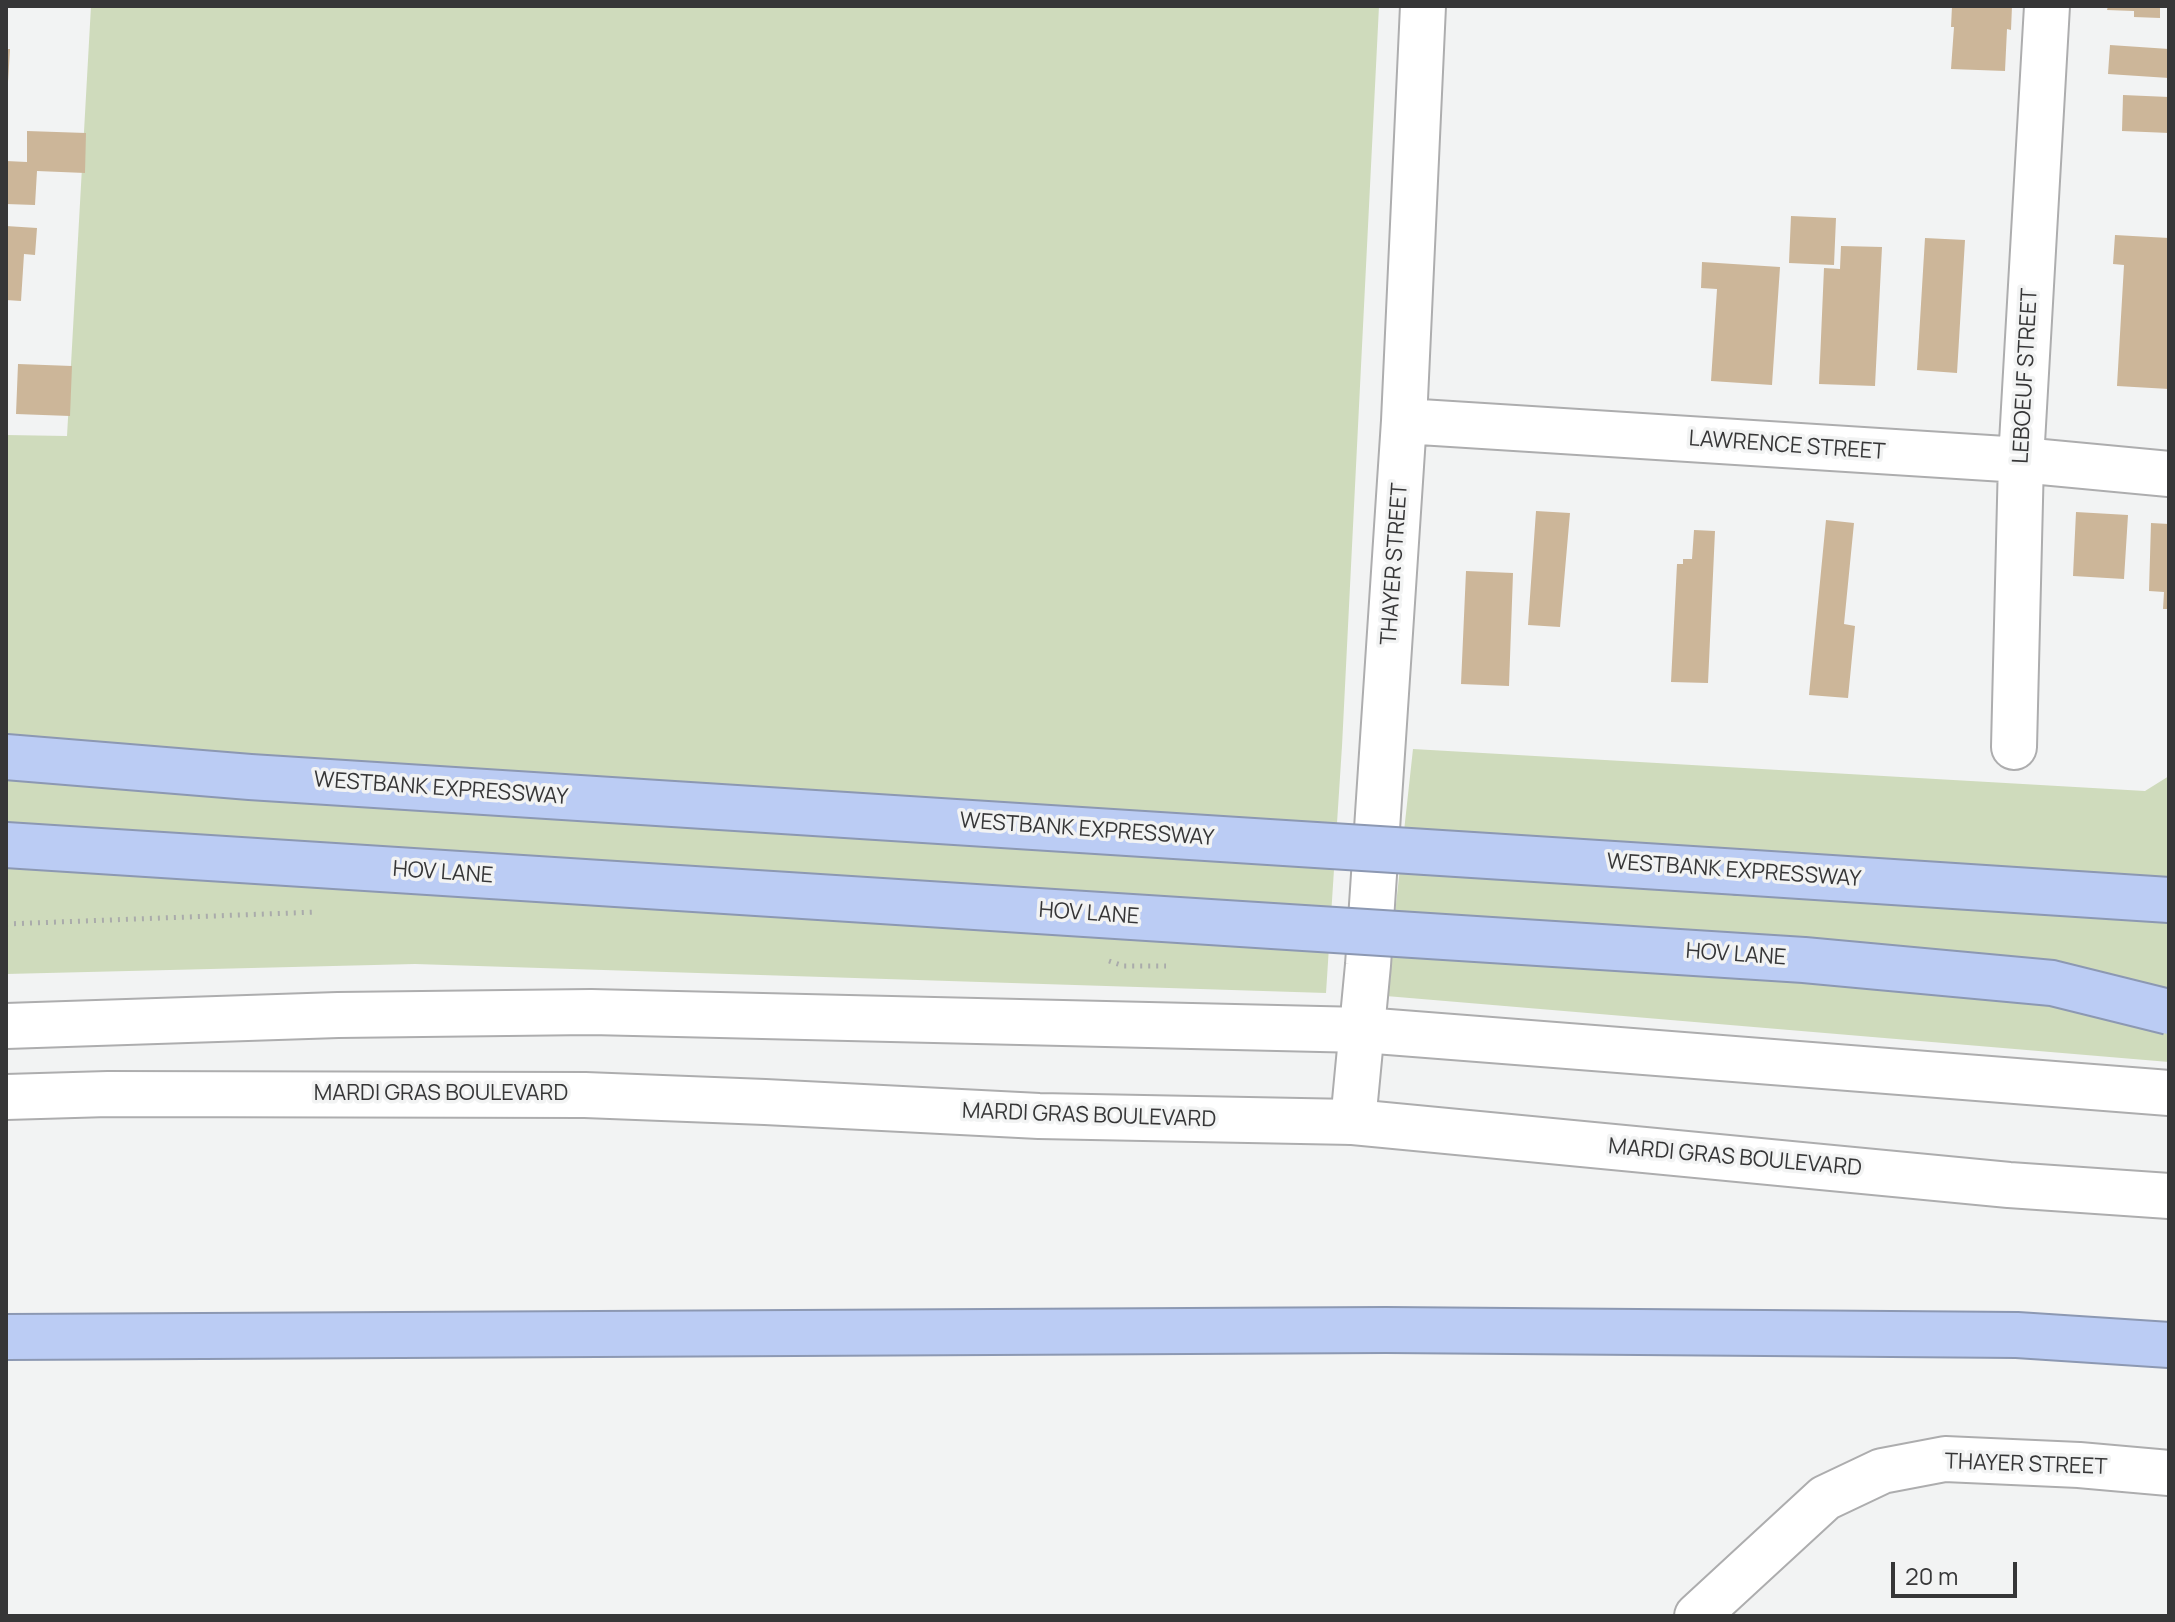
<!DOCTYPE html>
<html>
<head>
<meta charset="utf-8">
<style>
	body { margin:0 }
	#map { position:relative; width:2175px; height:1622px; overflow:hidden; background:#f2f3f3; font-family:Manrope,sans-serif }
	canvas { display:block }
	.frame { position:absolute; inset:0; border:8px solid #363637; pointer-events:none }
	.scale { position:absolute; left:1891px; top:1562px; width:126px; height:36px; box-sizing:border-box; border:4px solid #363637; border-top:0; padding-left:10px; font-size:24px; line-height:28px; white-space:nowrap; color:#363637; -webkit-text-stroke:6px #f2f3f3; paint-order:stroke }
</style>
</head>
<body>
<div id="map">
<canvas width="2175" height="1622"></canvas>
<div class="frame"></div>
<div class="scale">20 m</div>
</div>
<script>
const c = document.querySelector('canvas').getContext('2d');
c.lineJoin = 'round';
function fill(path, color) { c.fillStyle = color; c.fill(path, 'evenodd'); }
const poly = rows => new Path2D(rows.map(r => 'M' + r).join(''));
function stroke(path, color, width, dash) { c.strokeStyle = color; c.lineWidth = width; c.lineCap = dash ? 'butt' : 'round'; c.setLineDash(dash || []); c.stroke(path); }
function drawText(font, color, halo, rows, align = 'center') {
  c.font = font + ' Manrope,sans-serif'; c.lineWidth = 7; c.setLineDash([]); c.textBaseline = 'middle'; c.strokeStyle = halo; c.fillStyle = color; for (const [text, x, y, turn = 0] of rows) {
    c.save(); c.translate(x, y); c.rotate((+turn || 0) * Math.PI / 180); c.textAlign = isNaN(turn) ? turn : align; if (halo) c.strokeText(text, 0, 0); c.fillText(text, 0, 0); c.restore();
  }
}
fill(poly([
	[91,6,1379,6,1342,746,1326,993,415,964,6,974,6,435,67,436],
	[1413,749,2145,791,2169,776,2169,1062,1386,996]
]), '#cfdbbc');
fill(poly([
	[1952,6,2012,6,2011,30,2007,29,2005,71,1951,69,1954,27,1951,27],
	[2108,6,2160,6,2160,18,2134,17,2134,11,2107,10],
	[2110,45,2169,49,2169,78,2108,74],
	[6,49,10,49,8,82,6,82],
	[2123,95,2169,97,2169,133,2122,131],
	[27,131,86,133,85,173,37,171,35,205,6,204,6,161,27,162],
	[1791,216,1836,218,1834,265,1789,263],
	[6,226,37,228,35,255,24,254,21,301,6,300],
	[2115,235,2169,238,2169,389,2117,386,2124,265,2113,264],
	[1925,238,1965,240,1957,373,1917,370],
	[1841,246,1882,247,1875,386,1819,384,1824,268,1840,269],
	[1702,262,1780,267,1772,385,1711,381,1717,289,1701,288],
	[18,364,72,366,70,416,16,414],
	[1536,511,1570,513,1560,627,1528,625],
	[2076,512,2128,515,2124,579,2073,576],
	[1826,520,1854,523,1844,624,1855,626,1848,698,1809,695],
	[2151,523,2169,524,2169,609,2163,609,2164,592,2149,591],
	[1694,530,1715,531,1708,683,1671,682,1677,564,1683,564,1683,559,1692,559],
	[1466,571,1513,573,1509,686,1461,684]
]), '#ccb699');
const minor = poly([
	[1404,421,2021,460,2169,474],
	[2014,747,2021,460,2047,6],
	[1353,1122,1368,965,1404,421,1423,6],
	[1697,1616,1825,1498,1882,1471,1945,1459,2079,1465,2169,1473]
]);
const tertiary = poly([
	[6,1026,338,1015,591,1012,1363,1030,2169,1093],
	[6,1097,108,1094,585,1095,765,1102,1039,1116,1353,1122,2009,1185,2169,1196]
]);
const motorway = poly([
	[1739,872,2169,900],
	[6,1337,1386,1330,2017,1335,2169,1345]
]);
stroke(minor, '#adadae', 48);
stroke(tertiary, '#adadae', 48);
stroke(motorway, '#8c98b2', 48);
stroke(poly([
	[6,924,317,912],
	[1109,961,1124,966,1166,966]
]), '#aaabab', 5, [2, 6]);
stroke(minor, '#fff', 44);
stroke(tertiary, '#fff', 44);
stroke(motorway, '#bbccf4', 44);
const motorwayBridge = poly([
	[6,757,250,777,1739,872],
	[6,845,1804,960,2052,983,2169,1012]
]);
stroke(motorwayBridge, '#8c98b2', 48, []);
stroke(motorwayBridge, '#bbccf4', 44);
drawText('22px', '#363637', '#f2f3f3', [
	["LEBOEUF STREET",2026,376,-87],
	["LAWRENCE STREET",1787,446,4],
	["THAYER STREET",1395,564,-86],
	["WESTBANK EXPRESSWAY",441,789,4],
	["WESTBANK EXPRESSWAY",1087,830,4],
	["WESTBANK EXPRESSWAY",1734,871,4],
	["HOV LANE",443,873,4],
	["HOV LANE",1089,914,4],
	["HOV LANE",1736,955,4],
	["MARDI GRAS BOULEVARD",441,1094],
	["MARDI GRAS BOULEVARD",1089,1116,2],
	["MARDI GRAS BOULEVARD",1735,1158,5],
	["THAYER STREET",2026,1465,2]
]);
</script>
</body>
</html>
